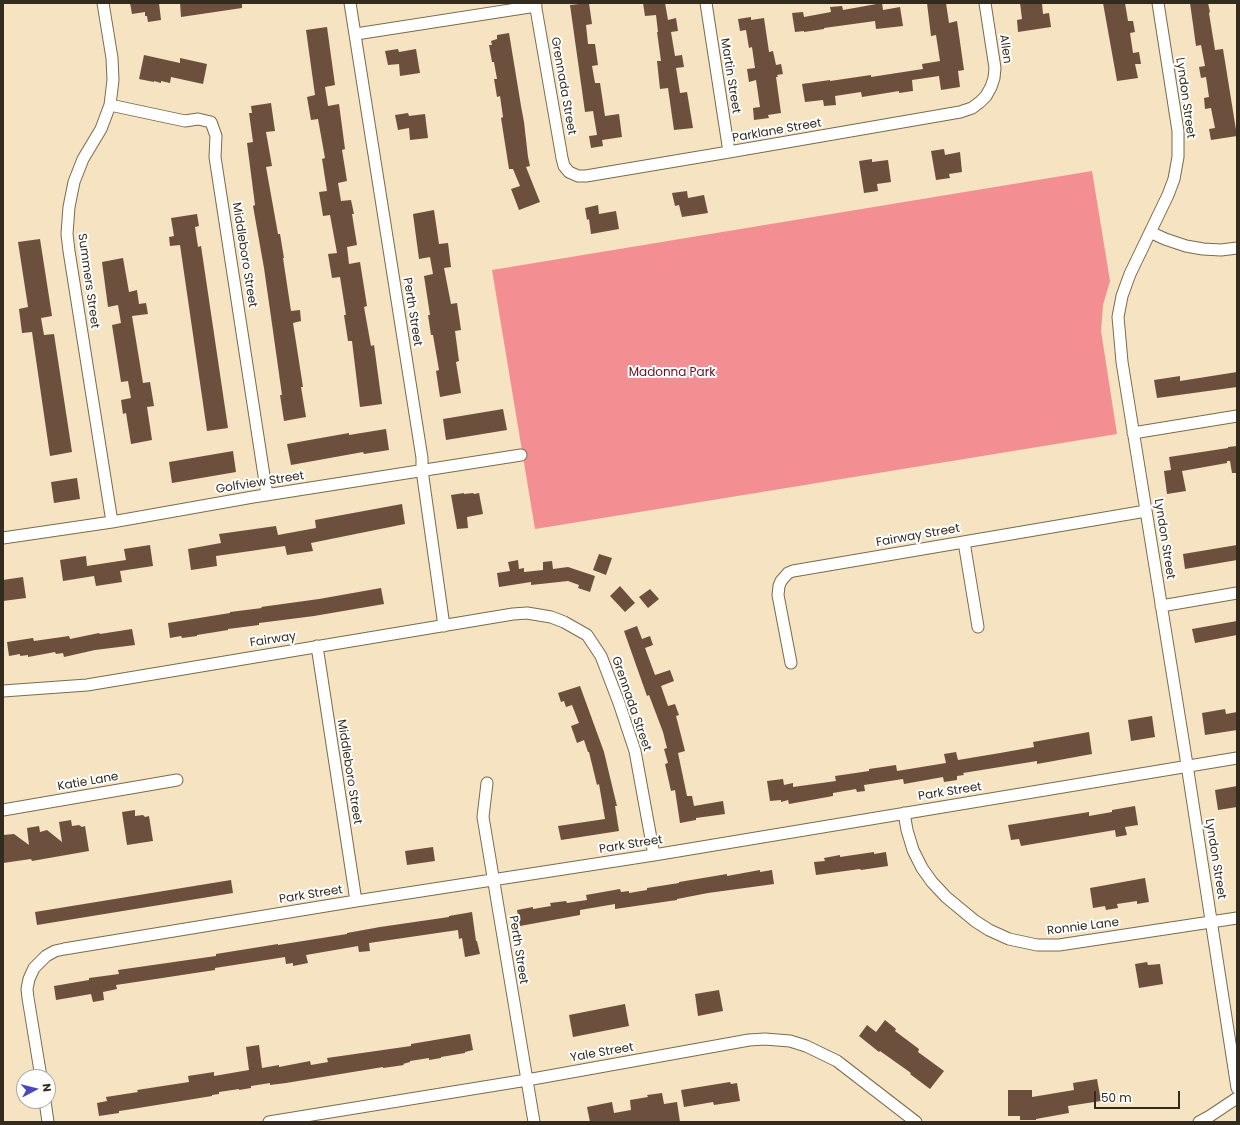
<!DOCTYPE html>
<html>
<head>
<meta charset="utf-8">
<style>
	body { margin:0 }
	#map { position:relative; width:1240px; height:1125px; overflow:hidden; background:#f5e3c1; font-family:Poppins,sans-serif }
	canvas { display:block }
	.frame { position:absolute; inset:0; border:4px solid #322b1e; pointer-events:none }
	.north { position:absolute; left:16px; top:1069px; width:40px; height:40px; box-sizing:border-box; background:#fff; border:1px solid #adaaa5; border-radius:50%; rotate:83deg; font-size:11px; font-weight:700; line-height:16px; text-align:center; color:#322b1e }
	.north::after { content:''; display:block; margin:auto; width:14px; height:18px; background:#4d46bd; clip-path:polygon(50% 0,100% 100%,50% 72%,0 100%) }
	.scale { position:absolute; left:1094px; top:1091px; width:86px; height:18px; box-sizing:border-box; border:2px solid #322b1e; border-top:0; padding-left:5px; font-size:12px; line-height:14px; white-space:nowrap; color:#322b1e; -webkit-text-stroke:3px #fff; paint-order:stroke }
</style>
</head>
<body>
<div id="map">
<canvas width="1240" height="1125"></canvas>
<div class="frame"></div>
<div class="north">N</div>
<div class="scale">50 m</div>
</div>
<script>
const c = document.querySelector('canvas').getContext('2d');
c.lineJoin = 'round';
function fill(path, color) { c.fillStyle = color; c.fill(path, 'evenodd'); }
const poly = rows => new Path2D(rows.map(r => 'M' + r).join(''));
function stroke(path, color, width, dash) { c.strokeStyle = color; c.lineWidth = width; c.lineCap = dash ? 'butt' : 'round'; c.setLineDash(dash || []); c.stroke(path); }
function drawText(font, color, halo, rows, align = 'center') {
  c.font = font + ' Poppins,sans-serif'; c.lineWidth = 4; c.setLineDash([]); c.textBaseline = 'middle'; c.strokeStyle = halo; c.fillStyle = color; for (const [text, x, y, turn = 0] of rows) {
    c.save(); c.translate(x, y); c.rotate((+turn || 0) * Math.PI / 180); c.textAlign = isNaN(turn) ? turn : align; if (halo) c.strokeText(text, 0, 0); c.fillText(text, 0, 0); c.restore();
  }
}
fill(poly([
	[1092,171,1110,281,1103,305,1101,331,1117,434,535,529,492,270]
]), '#f38f92');
fill(poly([
	[130,3,159,3,161,20,148,22,147,16,145,16,145,12,132,14],
	[180,3,242,3,242,8,181,17],
	[589,3,592,24,586,25,588,44,595,44,598,65,592,66,595,83,600,83,605,116,619,114,622,137,602,140,603,146,591,148,589,136,597,135,593,111,585,112,570,5],
	[643,3,665,3,668,20,676,18,678,31,671,32,675,56,682,55,684,67,676,68,680,93,687,92,693,128,674,130,668,88,660,89,657,61,661,61,657,32,658,32,656,15,645,16],
	[882,3,883,10,900,7,903,26,876,29,875,21,824,28,824,29,804,32,804,31,795,32,792,13,803,12,804,17,831,12,830,7,842,6,843,10],
	[927,3,946,3,949,23,957,21,964,70,958,71,960,87,941,90,939,76,912,80,913,91,899,93,899,91,862,97,861,92,835,96,836,105,824,106,823,100,805,102,802,84,830,80,830,81,871,75,871,77,923,69,922,64,940,61,936,35,931,36],
	[1020,3,1042,3,1043,14,1049,13,1051,27,1018,32,1017,20,1022,19],
	[1103,3,1125,3,1128,21,1133,21,1135,32,1130,33,1133,53,1139,52,1141,64,1135,64,1138,78,1117,81],
	[1190,3,1208,3,1210,12,1209,13,1215,50,1223,49,1237,136,1211,140,1209,129,1215,128,1211,108,1205,109,1204,98,1209,97,1206,77,1201,78,1199,67,1205,66,1201,45,1196,46],
	[751,17,751,20,764,18,769,52,773,51,776,65,781,64,783,74,777,75,778,77,776,77,781,113,768,115,769,118,754,120,753,108,760,107,756,80,749,82,747,69,755,68,752,47,749,48,746,30,740,31,738,19],
	[327,27,335,85,325,87,328,106,339,104,345,149,342,150,347,181,338,183,341,201,351,200,354,214,352,214,357,245,347,247,349,264,360,262,367,306,364,307,371,346,374,345,382,404,360,407,352,341,348,341,344,315,346,315,340,277,332,278,328,254,337,253,330,215,323,216,319,192,327,191,322,159,325,158,318,119,311,120,307,97,315,95,306,30],
	[509,33,521,106,524,122,528,157,530,166,526,167,540,202,519,210,511,189,520,186,513,169,509,169,501,118,503,117,500,96,497,97,494,79,497,79,494,62,492,62,489,45,492,45,491,41,497,39,497,35],
	[398,49,399,52,416,49,420,73,400,76,399,64,388,65,385,51],
	[144,55,180,63,180,58,207,64,203,84,171,77,170,83,161,81,161,83,154,81,154,82,139,79],
	[271,103,275,131,266,132,272,166,266,167,278,234,280,234,284,258,283,258,291,311,300,310,301,321,293,323,303,387,301,387,306,417,284,421,280,395,282,395,273,331,264,268,253,206,255,205,247,143,253,142,249,113,252,113,251,106],
	[408,113,409,116,425,114,428,138,410,140,409,128,398,130,395,115],
	[944,149,945,155,960,152,962,172,949,174,950,178,936,180,931,151],
	[872,159,872,162,888,160,891,182,877,184,878,191,864,193,859,161],
	[687,191,688,198,704,195,708,213,682,217,679,205,675,206,672,193],
	[598,205,599,214,616,211,619,229,591,234,589,219,587,220,585,208],
	[434,210,439,244,448,243,451,267,444,268,451,304,457,303,461,330,455,331,459,361,456,362,461,393,440,397,436,371,439,370,433,335,431,335,428,315,430,315,424,276,433,274,430,257,419,259,413,214],
	[197,214,199,226,195,227,198,247,201,246,228,428,207,431,180,245,170,246,169,237,174,236,171,218],
	[40,239,52,316,41,318,44,335,54,334,72,452,50,456,32,332,22,333,19,309,28,307,18,242],
	[123,258,129,292,137,290,139,304,146,303,148,314,132,316,143,383,150,382,154,406,147,407,152,440,131,444,126,413,123,414,121,400,131,398,128,381,121,382,112,325,121,323,118,305,108,307,102,262],
	[1237,372,1237,387,1157,398,1154,380,1180,376,1180,381],
	[503,409,507,430,446,440,443,419],
	[386,429,389,450,364,454,363,452,291,465,287,444,349,433,349,435],
	[1237,446,1237,473,1232,473,1230,461,1227,461,1227,463,1182,471,1186,491,1167,494,1164,471,1171,470,1169,457,1228,448,1228,447],
	[233,451,236,472,172,483,169,462],
	[77,478,80,499,54,503,51,482],
	[464,493,464,494,473,493,474,494,479,493,483,514,467,517,468,528,457,529,451,495],
	[402,504,405,524,311,543,313,551,287,555,285,546,216,556,217,566,191,570,188,549,221,543,219,534,276,526,278,535,316,528,315,520],
	[150,545,153,566,120,571,122,582,96,586,94,576,63,581,60,560,86,556,87,566,126,560,124,549],
	[1237,545,1237,560,1185,569,1183,554],
	[599,554,612,558,606,575,593,570],
	[518,560,519,569,524,568,524,572,543,570,543,562,552,561,553,569,568,567,595,576,590,592,578,588,579,585,568,581,531,585,531,582,499,587,497,573,510,571,508,562],
	[23,577,26,598,3,601,3,580],
	[620,586,635,603,625,612,610,596],
	[381,588,384,604,314,616,259,623,259,625,228,629,228,630,197,635,197,636,182,638,181,636,170,638,168,623,230,613,230,612,262,608,261,607,319,599],
	[650,589,659,599,648,608,639,597],
	[1237,621,1237,635,1195,643,1192,629],
	[637,626,642,639,650,636,653,645,645,648,655,675,670,670,674,681,661,686,668,706,675,704,679,715,676,716,685,751,678,753,687,796,692,796,694,806,723,801,725,814,696,818,696,820,680,823,675,790,671,791,665,764,668,763,664,749,667,748,663,732,649,695,647,696,624,631],
	[132,629,135,645,95,650,64,657,63,653,56,654,55,652,28,657,28,655,20,656,20,654,9,656,7,642,33,638,34,641,69,636,70,639,99,633,100,634],
	[580,686,604,752,615,798,617,806,615,806,619,831,561,840,558,826,605,819,599,784,597,785,589,752,588,752,584,740,577,743,571,726,579,723,572,705,566,707,564,701,561,702,558,693],
	[1225,709,1226,714,1237,712,1237,730,1205,735,1202,713],
	[1152,716,1155,737,1131,741,1128,720],
	[1089,732,1092,754,1037,764,1037,761,963,773,964,775,957,776,957,780,944,782,943,777,904,784,903,779,864,785,865,791,857,792,856,789,833,793,833,796,789,804,788,800,781,802,781,800,770,801,767,781,783,779,784,785,793,783,793,787,836,781,835,776,869,771,869,769,896,765,897,771,946,763,944,754,956,752,958,760,1000,753,1034,747,1033,742],
	[1237,786,1237,807,1218,810,1215,790],
	[1135,806,1138,825,1125,827,1127,835,1116,837,1115,830,1021,846,1019,839,1011,840,1008,825,1089,812,1089,816,1112,812,1112,810],
	[135,810,135,816,143,815,145,817,149,816,153,841,127,845,122,812],
	[71,820,72,826,79,825,82,827,85,826,89,851,32,861,31,859,3,863,3,835,14,834,29,845,27,828,39,826,40,832,47,830,62,842,59,822],
	[433,847,435,861,407,865,405,851],
	[874,852,874,854,886,852,888,866,861,870,860,869,816,875,814,862,825,861,824,858,840,855,840,857],
	[760,870,760,872,772,870,774,884,708,893,677,899,677,900,615,909,615,904,580,910,580,915,520,926,517,910,533,907,533,909,551,906,550,903,566,901,567,903,587,900,586,895,620,889,621,892,629,891,629,893,647,890,647,888,679,883,679,882,727,874,727,876],
	[1145,878,1149,902,1137,904,1137,901,1117,904,1118,908,1106,910,1105,906,1093,908,1090,888],
	[231,880,233,893,37,925,35,912],
	[472,912,476,941,477,941,480,954,465,957,462,938,459,939,458,930,369,943,370,951,359,952,358,946,306,955,308,963,293,966,293,963,286,964,285,957,215,968,215,970,116,985,117,989,103,992,104,1000,93,1002,91,994,56,1000,54,986,89,980,89,978,119,974,118,970,216,956,216,954,278,944,278,945,347,934,347,933,380,927,449,917,449,916],
	[1147,962,1148,965,1160,964,1163,984,1139,988,1135,964],
	[719,990,723,1011,698,1016,695,994],
	[625,1004,629,1026,573,1037,569,1015],
	[885,1020,896,1029,895,1031,919,1049,918,1052,944,1071,930,1089,910,1074,911,1073,880,1051,879,1052,859,1036,867,1025,876,1032],
	[470,1034,473,1050,465,1052,465,1053,441,1057,441,1058,429,1060,429,1058,410,1061,410,1062,403,1064,404,1065,383,1068,383,1067,286,1083,270,1085,270,1083,251,1086,251,1088,239,1090,239,1089,219,1092,219,1094,212,1095,212,1096,126,1110,119,1111,119,1113,99,1116,97,1103,107,1101,106,1097,138,1092,137,1090,189,1082,188,1076,214,1072,214,1076,249,1070,246,1047,259,1045,262,1068,279,1065,279,1067,310,1061,311,1065,328,1062,327,1058,411,1046,411,1044],
	[1097,1079,1101,1101,1068,1106,1069,1113,1036,1119,1036,1120,1020,1120,1020,1116,1008,1116,1008,1090,1032,1090,1032,1097,1074,1090,1073,1083],
	[730,1082,731,1084,737,1083,740,1101,714,1105,713,1102,684,1107,681,1090],
	[662,1093,664,1104,677,1102,680,1122,590,1122,587,1107,612,1102,614,1113,631,1110,630,1100,648,1097,647,1095]
]), '#6d4f3d');
const street = poly([
	[103,3,112,58,113,80,110,105,101,129,83,159,74,182,69,207,67,234,69,251,112,522],
	[350,3,422,458,422,470,444,626],
	[535,3,562,158,564,166,569,172,578,176,586,176,729,152,960,112,972,108,980,102,986,96,991,87,994,78,995,68,985,3],
	[706,3,729,152],
	[1158,3,1178,131,1178,157,1174,179,1168,195,1130,274,1122,296,1118,317,1120,339,1122,362,1185,752,1237,1088],
	[356,34,536,6],
	[110,105,185,121,198,119,211,122,216,136,215,157,267,495],
	[1150,232,1165,239,1186,246,1203,249,1221,250,1237,248],
	[1133,433,1237,416],
	[3,538,112,522,253,497,521,455],
	[964,542,978,627],
	[1161,606,1237,593],
	[317,646,356,901],
	[791,663,778,595,779,586,781,581,788,573,793,571,1146,511],
	[3,691,87,685,513,614,527,613,551,617,564,622,587,635,601,656,619,703,635,751,654,855],
	[487,783,483,817,534,1122],
	[3,810,177,780],
	[904,813,907,830,913,850,922,868,932,882,946,897,975,921,989,930,1009,939,1037,945,1059,945,1237,918],
	[41,1077,28,998,27,989,29,979,34,968,46,956,55,951,64,949,356,901,654,855,1237,758],
	[45,1101,48,1122],
	[269,1122,527,1080,749,1040,765,1039,790,1041,806,1046,837,1061,916,1122],
	[1199,1122,1210,1116,1237,1098]
]);
stroke(street, '#7b6b4c', 13);
stroke(street, '#fff', 11);
drawText('12px', '#322b1e', '#fff', [
	["Allen",1005,49,82],
	["Martin Street",730,76,81],
	["Grennada Street",563,86,80],
	["Lyndon Street",1185,98,82],
	["Parklane Street",777,131,-10],
	["Middleboro Street",244,255,81],
	["Summers Street",88,281,82],
	["Perth Street",412,312,81],
	["Golfview Street",260,483,-9],
	["Fairway Street",918,536,-10],
	["Lyndon Street",1164,539,81],
	["Fairway",273,640,-9],
	["Grennada Street",631,704,71],
	["Middleboro Street",349,772,81],
	["Katie Lane",88,782,-10],
	["Park Street",950,792,-9],
	["Park Street",631,845,-9],
	["Lyndon Street",1215,859,81],
	["Park Street",311,895,-9],
	["Ronnie Lane",1083,927,-7],
	["Perth Street",518,950,81],
	["Yale Street",602,1053,-10]
]);
drawText('12px', '#670d1d', '#fff', [
	["Madonna Park",672,373]
]);
</script>
</body>
</html>
